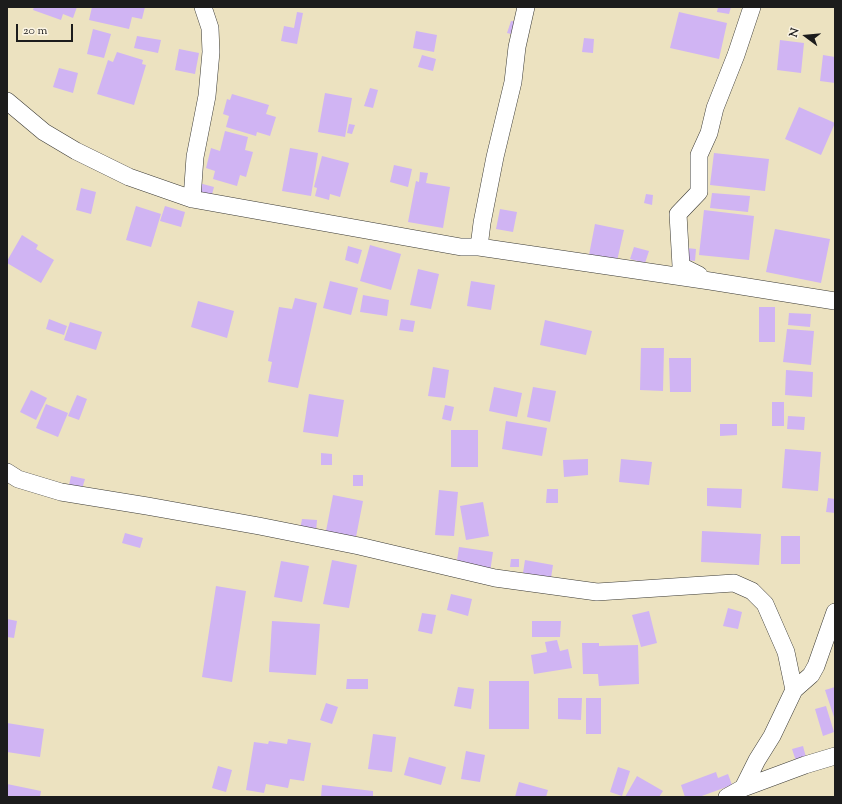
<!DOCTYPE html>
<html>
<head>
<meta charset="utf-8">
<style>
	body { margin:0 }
	#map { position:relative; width:842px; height:804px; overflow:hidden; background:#ece2c0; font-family:"Sorts Mill Goudy",serif }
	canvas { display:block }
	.frame { position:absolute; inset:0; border:8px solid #1c1c1c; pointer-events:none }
	.north { position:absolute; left:786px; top:16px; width:40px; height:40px; -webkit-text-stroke:3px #fcf5e5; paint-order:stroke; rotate:286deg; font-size:11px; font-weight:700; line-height:16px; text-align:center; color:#1c1c1c }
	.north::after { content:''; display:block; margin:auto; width:14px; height:18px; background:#1c1c1c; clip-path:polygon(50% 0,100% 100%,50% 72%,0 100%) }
	.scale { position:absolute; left:16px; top:24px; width:57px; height:18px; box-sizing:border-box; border:2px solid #1c1c1c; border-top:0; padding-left:5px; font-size:12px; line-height:14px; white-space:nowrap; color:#1c1c1c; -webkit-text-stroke:3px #fcf5e5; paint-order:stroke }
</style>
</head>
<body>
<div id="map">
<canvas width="842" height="804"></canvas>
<div class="frame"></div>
<div class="north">N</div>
<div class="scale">20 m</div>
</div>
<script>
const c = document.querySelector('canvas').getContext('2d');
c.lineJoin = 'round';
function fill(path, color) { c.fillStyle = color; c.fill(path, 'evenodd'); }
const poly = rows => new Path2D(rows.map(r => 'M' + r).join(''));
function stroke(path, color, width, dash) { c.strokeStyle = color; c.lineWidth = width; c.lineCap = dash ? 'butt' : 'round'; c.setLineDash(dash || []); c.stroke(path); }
fill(poly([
	[34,7,77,7,73,18,63,14,61,20,33,10],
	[92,7,145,7,142,19,132,17,129,29,89,20],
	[718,7,731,7,729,14,717,12],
	[297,12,303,13,297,44,281,41,284,26,294,28],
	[679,12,727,23,719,59,670,48],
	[511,21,518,22,515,35,507,33],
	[93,29,111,34,104,58,87,54],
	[416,31,437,35,434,52,413,48],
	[137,36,161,40,158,53,134,48],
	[584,38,594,39,593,53,582,52],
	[780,40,804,43,801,73,777,70],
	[179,49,199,53,195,74,175,70],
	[117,52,143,60,142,64,146,65,134,105,97,94,108,60,113,62],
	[422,55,436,59,433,71,418,67],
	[823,55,835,57,835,83,820,81],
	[59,68,78,73,73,93,53,87],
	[370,88,378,90,373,108,364,106],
	[325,93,352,98,345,137,318,132],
	[232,94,269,105,266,114,276,117,270,136,257,132,256,136,226,127,229,116,223,114,227,99,230,100],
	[799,107,835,123,821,155,785,139],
	[349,124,355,125,352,134,347,133],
	[225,131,248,137,245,150,253,152,246,177,240,175,237,186,213,179,215,171,206,168,211,148,220,151],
	[290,148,318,153,311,196,282,191],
	[714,153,769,159,765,191,710,185],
	[322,156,349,163,340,197,330,194,329,200,315,196,317,188,314,187],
	[394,165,412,169,408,187,390,182],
	[420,172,428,173,426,183,450,187,443,228,408,222,416,181,419,182],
	[199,183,214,187,211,198,196,194],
	[81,188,96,192,91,214,76,210],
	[712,193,750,196,748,212,710,208],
	[646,194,653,195,652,205,644,203],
	[136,206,161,214,151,247,126,240],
	[165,206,185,212,181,227,160,221],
	[500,209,517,212,513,232,496,229],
	[704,210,754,216,749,260,699,255],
	[595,224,624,230,617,261,589,255],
	[775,229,830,239,821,283,766,272],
	[22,235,38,245,36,249,54,260,41,283,7,263,7,261],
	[370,245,401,254,391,290,360,281],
	[348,246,362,250,358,264,345,260],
	[634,247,649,251,645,263,630,259],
	[687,248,696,249,695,261,686,260],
	[418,269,439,274,431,309,410,305],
	[330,281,358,288,351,315,323,308],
	[471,281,495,285,491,310,467,306],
	[363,295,389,300,387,316,360,312],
	[295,298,317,303,298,388,268,382,272,362,268,361,279,307,292,309],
	[198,301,234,311,227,338,191,327],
	[759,307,775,307,775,342,759,342],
	[789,313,811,314,810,327,788,325],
	[49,319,67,326,64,335,46,329],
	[401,319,415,321,413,332,399,330],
	[545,320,592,331,586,355,540,345],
	[70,322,102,332,96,350,64,340],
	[787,329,814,331,811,365,783,362],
	[641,348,664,348,663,391,640,390],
	[669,358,691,358,691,392,670,392],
	[433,367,449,370,445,398,428,396],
	[786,370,813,372,812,397,785,395],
	[494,387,522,393,517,417,489,411],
	[533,387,556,391,550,422,527,417],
	[31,390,47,398,36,420,20,412],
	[309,394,344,400,338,437,303,432],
	[77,395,87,399,79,420,68,416],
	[772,402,784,402,784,426,772,426],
	[46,404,68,413,58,437,36,428],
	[445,405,454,407,451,421,442,419],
	[788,416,805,417,804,430,787,429],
	[506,421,547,428,542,456,502,449],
	[720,424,737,424,737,435,720,436],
	[451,430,478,430,478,467,451,467],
	[785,449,821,452,818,491,782,488],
	[321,453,332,454,332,465,321,465],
	[588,459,588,475,564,477,563,460],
	[621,459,652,462,649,485,619,482],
	[353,475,363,475,363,486,353,486],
	[71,476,85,479,82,489,69,485],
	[707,488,742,489,741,508,707,506],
	[547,489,558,489,558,503,546,503],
	[439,490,458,492,454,536,435,535],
	[333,495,363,501,355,542,325,536],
	[828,498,835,499,835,513,826,512],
	[483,502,489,536,466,540,460,506],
	[302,519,317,520,316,532,300,530],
	[702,531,761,534,759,565,701,562],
	[125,533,143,538,140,548,122,543],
	[781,536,800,536,800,564,781,564],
	[459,547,493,552,490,572,456,567],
	[511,559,519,559,519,567,510,567],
	[332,560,357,565,349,608,323,604],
	[525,560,553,565,551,578,523,573],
	[281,561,309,566,302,602,274,597],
	[216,586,246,591,232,682,202,677],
	[451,594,472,599,468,616,447,610],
	[728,608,742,612,738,629,723,626],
	[649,611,657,643,641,647,632,615],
	[422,613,436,615,432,634,418,631],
	[7,619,17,621,14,638,7,637],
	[272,621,320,624,316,675,269,672],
	[532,621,561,621,560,637,532,637],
	[557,640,560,651,568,649,572,668,534,674,531,655,547,652,545,642],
	[582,643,599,643,599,646,638,645,639,684,599,686,598,674,583,674],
	[347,679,368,679,368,689,346,689],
	[489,681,529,681,529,729,489,729],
	[458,687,474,689,471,709,454,706],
	[835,687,835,720,825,690],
	[558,698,582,698,581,720,558,719],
	[586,698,601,698,601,734,586,734],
	[326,703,338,707,332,724,320,720],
	[826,706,834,732,823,736,815,709],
	[7,723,44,729,40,757,7,752],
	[373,734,396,737,392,772,368,769],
	[288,739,311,743,304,781,290,779,288,788,266,784,264,793,246,790,254,742,268,744,269,741,287,744],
	[803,746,807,761,797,764,792,749],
	[466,751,485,755,480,782,461,779],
	[409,757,446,767,441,785,404,775],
	[218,766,232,770,226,792,212,788],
	[618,767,630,771,622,796,610,792],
	[716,772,718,778,728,774,732,785,699,797,685,797,681,785],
	[637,776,663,791,659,797,625,797],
	[519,782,548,790,546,797,515,797],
	[7,784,41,791,40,797,7,797],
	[322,785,373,791,373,797,321,797]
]), '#d0b4f3');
const street = poly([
	[7,101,44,132,76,151,129,177,192,199,461,247,479,247,710,281,835,301],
	[192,199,195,157,207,96,211,52,210,28,203,7],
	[479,247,482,223,495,157,513,82,517,47,526,7],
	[699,275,681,266,678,214,699,192,699,155,709,133,715,108,736,55,752,7],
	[7,472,18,479,61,492,147,506,259,526,359,546,495,578,597,592,734,583,752,591,765,604,786,652,794,690],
	[743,788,757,760,772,736,794,690,811,675,816,666,835,612],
	[727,797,743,788,805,765,835,756]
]);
stroke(street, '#3b3a35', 18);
stroke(street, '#fff', 17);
</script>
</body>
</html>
